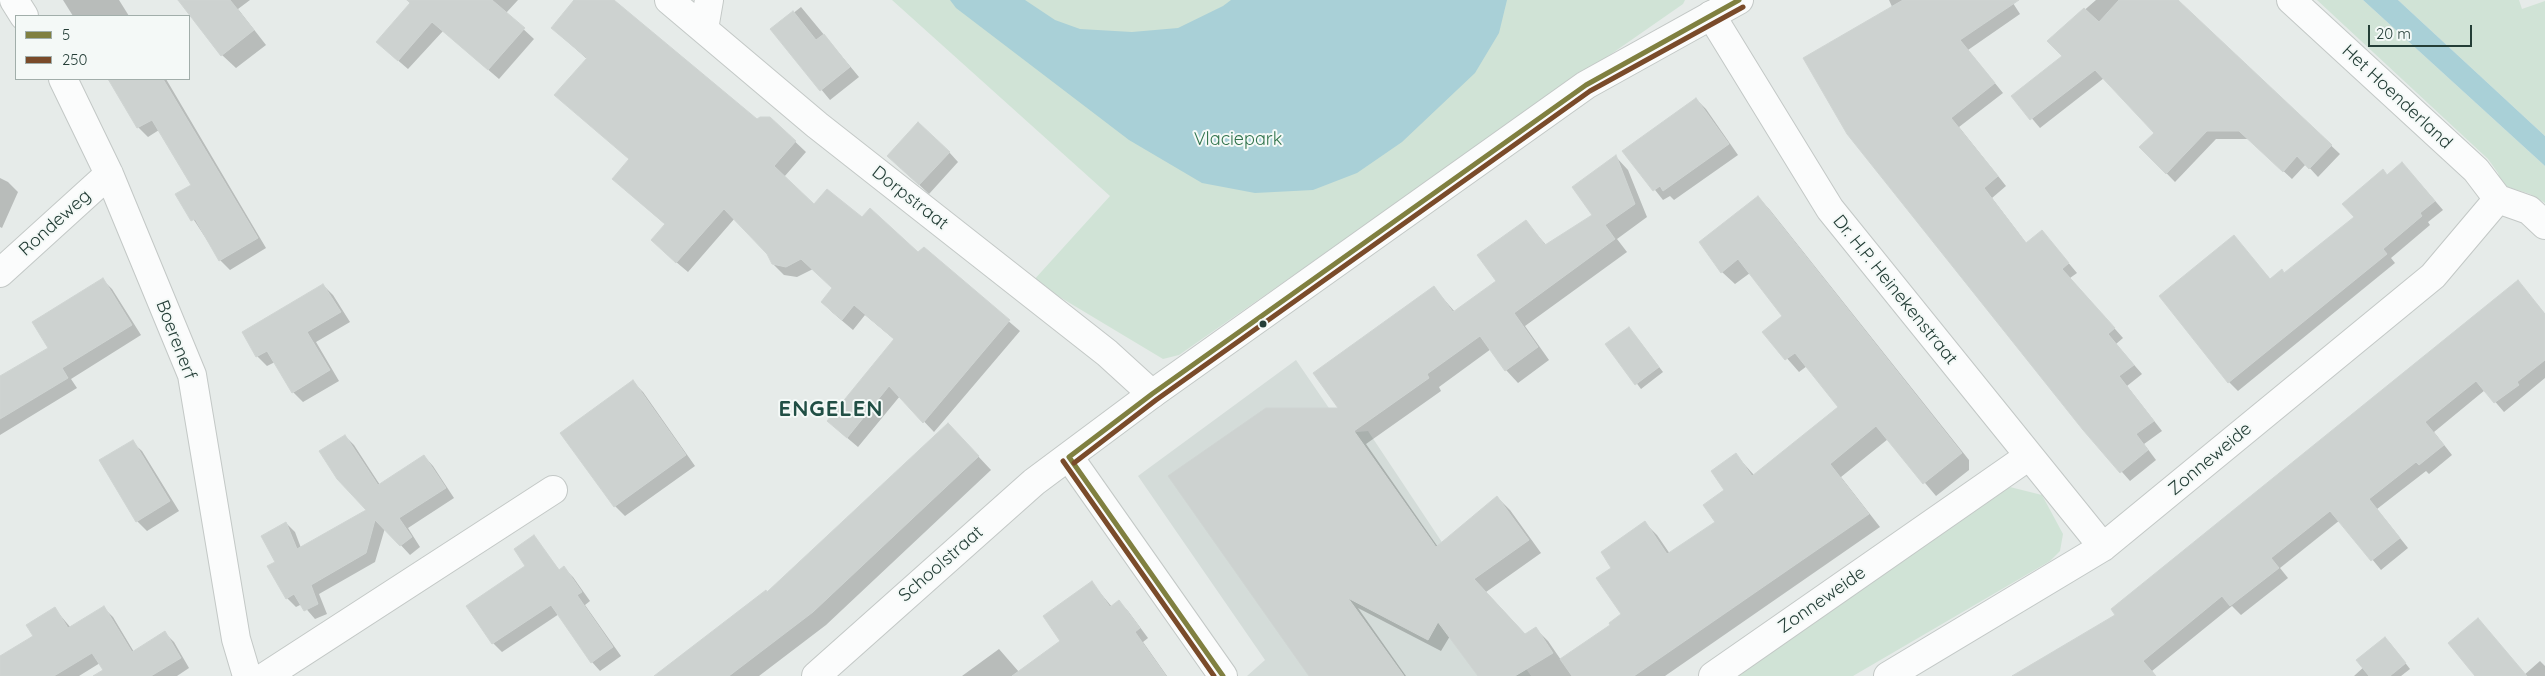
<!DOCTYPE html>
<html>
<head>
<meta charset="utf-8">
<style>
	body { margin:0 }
	#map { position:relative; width:2545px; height:676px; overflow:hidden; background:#e6ebe9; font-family:Quicksand,sans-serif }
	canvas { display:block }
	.legend { position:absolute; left:15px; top:15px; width:175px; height:65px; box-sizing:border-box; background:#f4f9f7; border:1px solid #a1aeaa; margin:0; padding:6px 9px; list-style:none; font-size:15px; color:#243e37 }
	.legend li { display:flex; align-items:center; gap:10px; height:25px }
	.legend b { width:25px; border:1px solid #a1aeaa }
	.scale { position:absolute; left:2368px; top:25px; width:104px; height:22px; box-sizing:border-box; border:2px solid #243e37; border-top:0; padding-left:6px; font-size:15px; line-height:18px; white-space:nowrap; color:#243e37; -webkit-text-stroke:4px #f4f9f7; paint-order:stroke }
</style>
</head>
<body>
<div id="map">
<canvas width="2545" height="676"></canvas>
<ul class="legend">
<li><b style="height:6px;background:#808040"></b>5</li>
<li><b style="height:6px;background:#7a4b2a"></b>250</li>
</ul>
<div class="scale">20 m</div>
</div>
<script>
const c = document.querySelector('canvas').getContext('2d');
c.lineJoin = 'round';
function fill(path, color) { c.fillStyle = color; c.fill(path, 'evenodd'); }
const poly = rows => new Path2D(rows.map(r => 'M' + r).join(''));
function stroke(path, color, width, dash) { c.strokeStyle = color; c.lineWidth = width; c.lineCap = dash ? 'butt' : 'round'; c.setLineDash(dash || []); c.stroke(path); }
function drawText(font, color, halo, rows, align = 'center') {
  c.font = font + ' Quicksand,sans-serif'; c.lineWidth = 4; c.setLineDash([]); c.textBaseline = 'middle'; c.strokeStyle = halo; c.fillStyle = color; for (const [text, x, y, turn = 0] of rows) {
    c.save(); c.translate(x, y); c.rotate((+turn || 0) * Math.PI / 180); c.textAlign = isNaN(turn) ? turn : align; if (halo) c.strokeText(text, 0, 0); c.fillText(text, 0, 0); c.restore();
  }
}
fill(poly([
	[1296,360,1346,433,1368,431,1531,676,1247,676,1265,660,1138,476]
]), '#d4dcd9');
fill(poly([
	[892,0,1685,0,1683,4,1179,355,1163,359,1033,281,1110,196],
	[2317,0,2363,0,2545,166,2545,203,2530,194,2502,185,2498,173,2488,159],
	[2398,0,2519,0,2522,9,2545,1,2545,136],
	[2010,487,2042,495,2063,534,2060,551,2050,561,1853,676,1734,676]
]), '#d0e3d6');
fill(poly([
	[950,0,1025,0,1055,20,1080,29,1132,32,1178,28,1223,6,1231,0,1507,0,1499,33,1475,73,1402,142,1357,173,1313,190,1255,193,1202,183,1129,140,956,8],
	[2363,0,2398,0,2545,136,2545,166]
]), '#a9d0d7');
fill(poly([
	[63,0,119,0,129,16,73,16],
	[180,0,250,0,238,9,266,45,236,68,222,55],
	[412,0,518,0,506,13,534,39,499,79,443,31,408,69,387,51,414,1],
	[576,0,612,0,757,121,770,118,806,152,784,177,815,206,862,219,918,254,924,249,1020,331,934,432,900,396,858,447,839,431,895,340,865,315,853,330,833,313,822,302,833,288,813,269,797,277,784,275,773,264,768,254,735,218,688,272,663,251,666,225,613,179,630,160,587,59,552,28],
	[1889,0,2011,0,2020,14,1968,50,2003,93,1959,127,2006,186,1992,198,2027,244,2050,241,2077,273,2070,278,2123,338,2116,344,2142,374,2127,386,2162,431,2144,444,2156,460,2130,481,2084,429],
	[2096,0,2176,0,2340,154,2318,177,2306,164,2292,179,2249,139,2216,139,2175,182,2141,147,2155,133,2104,78,2040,128,2013,96,2064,56,2049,41],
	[801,7,859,77,830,100,772,30],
	[110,79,166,79,266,248,230,270,220,260,177,194,193,185,159,130,148,137,138,127],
	[1696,99,1706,109,1738,155,1674,200,1670,196,1663,200,1624,151],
	[949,152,958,162,929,194,898,165],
	[1616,157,1628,170,1647,217,1617,239,1627,252,1525,326,1549,360,1518,383,1506,370,1491,349,1439,387,1441,391,1366,444,1438,547,1497,497,1510,510,1541,553,1486,592,1526,635,1535,628,1548,641,1561,660,1612,626,1623,615,1613,568,1645,523,1657,535,1670,554,1716,522,1736,455,1754,475,1840,407,1807,366,1799,372,1764,332,1784,316,1750,273,1735,284,1722,272,1701,242,1758,197,1770,210,1969,460,1969,470,1936,496,1888,439,1841,477,1880,527,1665,676,1479,676,1450,636,1441,651,1358,608,1406,676,1311,676,1340,409,1434,288,1455,312,1498,281,1526,222,1547,246,1593,215],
	[2411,173,2443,210,2428,222,2430,225,2391,258,2395,263,2238,391,2229,382,2234,237,2271,280,2285,274,2356,217,2388,176],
	[0,178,8,182,18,192,2,228,0,227],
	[103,280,112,289,141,335,71,379,77,388,0,435,0,378,50,349],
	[2518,282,2545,314,2545,378,2504,412,2485,390,2434,432,2452,455,2429,474,2426,471,2377,509,2408,548,2381,570,2340,520,2280,568,2288,578,2241,615,2232,606,2152,671,2156,676,2015,676,2117,616],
	[323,285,333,295,350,322,316,342,339,381,303,402,293,392,275,362,267,366,257,356],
	[1634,334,1663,372,1641,389,1607,344],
	[633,382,643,392,695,466,625,516,615,506],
	[345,436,354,445,380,485,424,456,433,466,454,498,408,528,420,547,410,555,385,528,375,562,319,594,327,614,315,619,302,604,296,607,287,598,277,562,286,523,295,532,301,548,368,510],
	[961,438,991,470,826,625,759,676,672,676,767,593],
	[132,442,142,451,179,511,147,531,137,521],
	[534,537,560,571,564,568,573,577,590,601,585,605,621,656,600,671,592,662,559,614,502,652,493,643,527,567],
	[1092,583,1112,607,1119,602,1128,611,1148,638,1143,642,1167,676,962,676,999,649,1019,672,1062,641],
	[104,608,113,617,134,652,165,633,174,642,189,668,177,676,108,676,100,663,79,676,0,676,0,657,35,636,55,609,71,628],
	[2390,643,2410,669,2401,676,2354,676],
	[2540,661,2545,666,2545,676,2523,676]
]), '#0003');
const building = poly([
	[178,0,230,0,254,30,221,56,178,0],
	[407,0,492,0,525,28,488,70,432,22,398,61,376,42,410,3,407,0],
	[574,0,614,0,757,119,760,117,770,117,796,141,774,166,814,204,827,189,862,217,870,208,918,252,924,247,1010,320,923,423,889,386,847,438,827,421,894,339,854,305,842,320,821,302,832,288,801,259,786,267,772,264,767,254,724,209,676,263,651,240,665,224,612,179,629,159,554,95,587,58,551,28,574,0],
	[1903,0,2019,0,1960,40,1995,83,1951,118,1998,176,1984,188,2026,243,2042,230,2069,263,2062,269,2115,328,2108,334,2134,365,2119,376,2154,421,2136,434,2148,450,2120,473,2083,430,1847,134,1803,58,1903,0],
	[2119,0,2178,0,2332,145,2309,169,2297,156,2283,172,2239,131,2207,131,2166,174,2139,147,2154,133,2095,70,2030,120,2011,96,2062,56,2047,41,2084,8,2099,22,2119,0],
	[793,11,816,40,824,34,850,67,820,91,770,29,793,11],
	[108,79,163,79,258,238,219,261,195,219,191,221,175,194,191,185,152,120,137,128,108,79],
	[1696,98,1729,144,1663,191,1660,186,1653,191,1622,151,1696,98],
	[918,122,950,152,919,185,887,156,918,122],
	[1616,155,1635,204,1605,225,1615,239,1514,313,1538,347,1505,371,1480,336,1427,374,1429,378,1354,431,1436,547,1497,496,1529,540,1474,579,1525,634,1536,627,1553,653,1515,676,1478,676,1438,622,1428,640,1348,598,1404,676,1309,676,1168,476,1266,408,1338,408,1313,373,1434,286,1453,312,1496,281,1477,255,1526,220,1545,245,1592,215,1572,187,1616,155],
	[2402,162,2435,201,2420,213,2422,216,2383,249,2387,254,2228,383,2159,296,2234,235,2270,279,2282,269,2284,273,2354,217,2342,204,2383,169,2387,175,2402,162],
	[1758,196,1962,453,1923,484,1876,426,1830,464,1869,514,1634,676,1572,676,1560,659,1610,625,1609,623,1621,614,1596,578,1611,568,1601,552,1645,521,1667,554,1715,522,1703,505,1724,490,1711,471,1736,453,1752,476,1838,407,1795,353,1785,360,1762,332,1782,316,1738,259,1721,273,1699,242,1758,196],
	[103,278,132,325,62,368,68,378,0,419,0,376,48,348,32,322,103,278],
	[2518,280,2545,314,2545,360,2517,382,2519,385,2494,403,2476,381,2425,422,2444,445,2419,465,2416,462,2369,499,2400,538,2371,561,2330,511,2271,558,2279,568,2230,606,2222,596,2143,661,2156,676,2012,676,2115,615,2111,609,2518,280],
	[323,284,341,312,307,332,330,370,292,393,267,351,256,357,242,332,323,284],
	[1629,327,1659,367,1635,385,1605,344,1629,327],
	[633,380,686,455,614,507,560,433,633,380],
	[948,423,979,456,813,612,729,676,654,676,766,590,767,592,948,423],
	[345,435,378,485,424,455,446,488,399,518,412,537,400,546,375,520,366,553,311,585,318,604,304,611,294,594,286,599,267,566,275,562,261,536,286,522,297,549,366,510,337,479,319,451,345,435],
	[133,440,170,501,136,522,99,460,133,440],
	[534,535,559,570,564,566,582,592,577,595,613,647,591,663,551,605,492,644,466,606,525,566,514,549,534,535],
	[1092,581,1110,607,1119,600,1140,628,1135,632,1166,676,1012,676,1060,641,1043,616,1092,581],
	[104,606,132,652,165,631,181,658,151,676,93,676,103,670,92,653,54,676,0,676,0,656,33,636,26,625,55,607,68,628,104,606],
	[2478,618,2527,676,2475,676,2448,643,2478,618],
	[2385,637,2406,663,2390,676,2369,676,2356,660,2385,637]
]);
fill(building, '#cdd2d0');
stroke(building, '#cfd4d2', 1);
const minor = poly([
	[14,0,24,16],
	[669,0,817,125,1107,353,1152,394],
	[2291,0,2476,170,2498,199],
	[1711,15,1830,209,2103,547],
	[704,29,709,0],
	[63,79,109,174,192,375,236,639,247,676],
	[2498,199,2529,210,2545,225],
	[0,273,109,174],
	[1069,457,1223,676],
	[266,676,553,490],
	[1713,676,2029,456],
	[1888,676,2103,547,2433,276,2498,199]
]);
const tertiary = poly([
	[816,676,1034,482,1152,394,1586,85,1739,0]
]);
stroke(minor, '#c3c8c6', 30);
stroke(tertiary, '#c3c8c6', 30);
stroke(minor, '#fbfcfc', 28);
stroke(tertiary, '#fbfcfc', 28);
stroke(poly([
	[1069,457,1152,394,1586,85,1739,0],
	[1069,457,1223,676]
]), '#808040', 5);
stroke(poly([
	[1063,461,1214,676],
	[1074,463,1156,400,1590,91,1743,7]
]), '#7a4b2a', 5);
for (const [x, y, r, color] of [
	[1263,324,4.5,"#243e37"]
]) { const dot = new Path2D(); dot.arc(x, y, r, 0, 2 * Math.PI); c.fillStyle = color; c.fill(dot); stroke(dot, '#f4f9f7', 2); }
drawText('18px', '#243e37', '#f4f9f7', [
	["Het Hoenderland",2397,97,43],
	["Dorpstraat",910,198,38],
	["Rondeweg",55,223,-42],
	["Dr. H.P. Heinekenstraat",1895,290,51],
	["Boerenerf",176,340,69],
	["Zonneweide",2210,459,-40],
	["Schoolstraat",941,564,-41],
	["Zonneweide",1822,600,-35]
]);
drawText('18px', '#30734b', '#f4f9f7', [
	["Vlaciepark",1238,140]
]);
c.letterSpacing = '1px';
drawText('bold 22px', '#214f45', '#f4f9f7', [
	["ENGELEN",831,409]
]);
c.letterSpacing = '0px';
</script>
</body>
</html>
